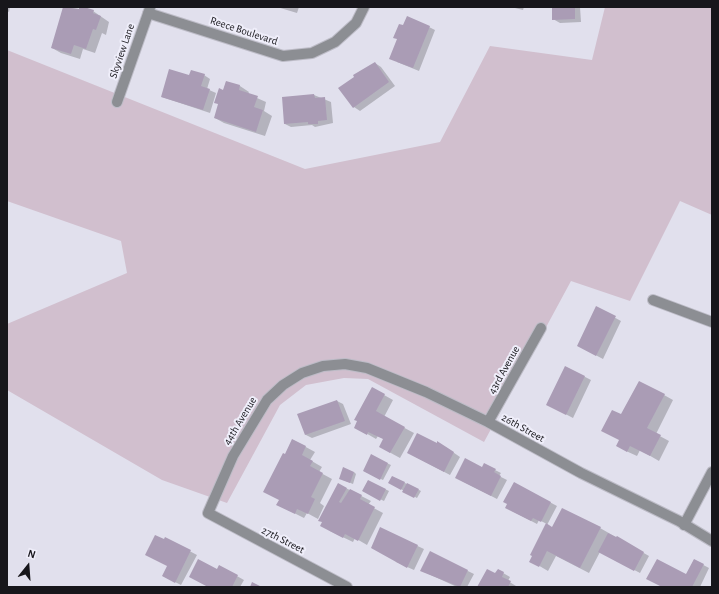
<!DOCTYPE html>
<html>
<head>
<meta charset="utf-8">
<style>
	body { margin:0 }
	#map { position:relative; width:719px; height:594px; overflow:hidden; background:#e1e0ed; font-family:"Alegreya Sans",sans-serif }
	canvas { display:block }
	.frame { position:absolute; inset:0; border:8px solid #17161b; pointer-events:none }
	.north { position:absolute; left:8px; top:546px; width:40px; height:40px; -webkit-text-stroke:3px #efeefa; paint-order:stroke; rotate:17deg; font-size:11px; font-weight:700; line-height:16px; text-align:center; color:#17161b }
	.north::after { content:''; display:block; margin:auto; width:14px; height:18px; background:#17161b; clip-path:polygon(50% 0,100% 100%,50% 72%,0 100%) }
</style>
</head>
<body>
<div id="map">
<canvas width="719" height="594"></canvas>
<div class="frame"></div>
<div class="north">N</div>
</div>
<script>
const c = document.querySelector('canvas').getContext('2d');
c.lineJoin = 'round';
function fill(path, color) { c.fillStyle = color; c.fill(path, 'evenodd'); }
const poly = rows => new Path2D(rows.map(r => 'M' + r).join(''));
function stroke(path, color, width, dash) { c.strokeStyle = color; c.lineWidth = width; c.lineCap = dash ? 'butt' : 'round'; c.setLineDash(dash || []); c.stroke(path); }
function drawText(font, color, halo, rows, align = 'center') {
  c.font = font + ' "Alegreya Sans",sans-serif'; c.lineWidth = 4; c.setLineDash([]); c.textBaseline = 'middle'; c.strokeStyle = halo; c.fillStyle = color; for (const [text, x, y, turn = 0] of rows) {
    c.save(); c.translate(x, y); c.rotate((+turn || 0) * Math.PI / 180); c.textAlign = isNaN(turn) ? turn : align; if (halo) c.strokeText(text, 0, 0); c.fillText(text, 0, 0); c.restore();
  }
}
fill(poly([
	[605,7,712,7,712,215,680,201,630,301,571,281,484,442,368,379,344,378,306,385,280,405,227,503,162,480,7,390,7,324,127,273,121,241,7,201,7,50,305,169,440,142,490,46,592,60]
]), '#d1bfce');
fill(poly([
	[7,7,10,7,9,12,7,11],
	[64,7,93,11,109,22,106,35,102,33,95,53,83,49,80,59,61,53,52,48],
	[277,7,299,7,297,13],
	[511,7,524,7,523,10],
	[553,7,580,7,581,22,560,23,553,19],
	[429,27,435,30,419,71,397,62],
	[375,63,381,67,395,86,360,111,354,107,340,88],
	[204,75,210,79,207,89,216,93,210,113,162,97,190,76],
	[226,82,240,86,249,92,248,94,266,102,264,111,272,116,265,136,224,123,215,118],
	[314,95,331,102,333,123,315,127,312,125,291,127,285,124,283,98],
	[597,308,621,321,603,359,584,349],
	[566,367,591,380,573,418,552,407],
	[384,395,393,400,384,417,414,433,400,458,389,452,384,439,378,436,376,439,364,432,359,421],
	[664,395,673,400,656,434,669,441,659,461,640,450,637,456,626,451,620,440,621,416],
	[337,401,343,404,351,424,312,438,306,435,298,415],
	[293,440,315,452,310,460,322,467,319,472,332,479,320,503,324,506,318,519,307,513,304,518,286,509,279,500,286,456],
	[437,445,444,446,460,457,450,475,414,456],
	[371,456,391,465,383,480,364,471],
	[483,468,495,470,501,473,499,476,507,480,497,499,462,481],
	[354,472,356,474,353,484,343,480],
	[393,477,421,491,417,498,390,483],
	[368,481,389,491,384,501,363,491],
	[514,483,557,506,547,525,553,528,600,528,649,556,640,573,600,552,589,573,556,556,548,571,531,561,547,524,539,520,537,524,512,511],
	[338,484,371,501,368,505,383,513,367,545,355,538,353,542,330,531],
	[381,529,424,549,414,570,396,562],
	[165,538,197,555,181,585,163,576,168,566],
	[431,553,474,574,467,587,457,587,422,571],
	[694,560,709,568,700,587,663,587,686,576],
	[219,566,244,580,240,587,209,587],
	[498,570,510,577,508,581,516,586,515,587,478,587,496,574]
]), '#0003');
fill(poly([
	[63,7,79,9,79,7,84,7,94,10,93,13,101,16,96,30,93,29,86,49,74,45,71,54,51,48],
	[552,7,575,7,575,19,552,20],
	[407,16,430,26,413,68,389,59,397,39,393,38,399,24,403,25],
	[375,62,389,82,353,108,338,88,354,77,353,75],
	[169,69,189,75,191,70,205,74,201,86,210,89,203,110,161,97],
	[226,81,240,85,239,90,258,96,254,107,263,110,256,132,214,118,218,104,214,103,219,88,223,90],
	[314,94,315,98,325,97,327,120,318,121,318,124,308,124,308,122,284,124,282,97],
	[596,306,616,316,596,356,577,346],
	[565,366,585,376,566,415,546,405],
	[639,381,665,394,647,428,661,435,650,456,630,446,627,452,616,446,619,440,601,431,612,410,621,414],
	[372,387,385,394,376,411,405,427,390,453,379,447,383,439,368,432,367,435,354,428,357,421,354,420],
	[337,400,345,421,305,435,297,414],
	[417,433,437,443,437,441,454,452,444,472,407,453],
	[292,439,306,446,302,455,313,461,310,466,323,473,311,497,315,499,308,514,297,509,295,514,276,505,279,500,263,492,283,453,285,454],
	[371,454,388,463,380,480,363,471],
	[465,458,482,467,484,463,496,469,494,472,501,476,491,496,455,478],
	[343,467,354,472,350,483,339,479],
	[392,476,405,482,401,490,388,483],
	[368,480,386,489,380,501,362,491],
	[514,482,551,502,541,522,533,518,531,521,505,508,507,504,503,502],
	[338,483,347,488,339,502,341,503,350,489,362,495,360,499,375,507,358,541,345,534,343,538,320,526,322,522,318,521],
	[407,483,419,489,414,498,402,492],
	[562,508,601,527,580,568,547,551,539,567,529,562,532,556,530,555,546,523,552,527],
	[380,527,418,545,407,568,371,548],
	[608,533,616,537,617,536,644,552,634,571,598,552],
	[155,535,164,539,165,537,191,550,175,583,162,576,167,566,145,555],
	[430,551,468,570,460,587,420,571],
	[198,559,217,569,219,565,238,575,232,587,208,587,189,577],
	[657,559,686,574,694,559,704,564,692,587,662,587,646,579],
	[487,569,495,573,498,569,504,572,502,577,511,581,508,587,477,587],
	[252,582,262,587,250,587]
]), '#aa9cb5');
const minor = poly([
	[148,13,283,56,312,53,335,42,356,23,364,7],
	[117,102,150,8],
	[653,300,712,322],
	[488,422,541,328],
	[684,525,712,472],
	[347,587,208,513,233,456,267,400,283,385,302,373,323,366,345,364,367,368,426,392,488,422,581,473,679,521,712,541]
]);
stroke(minor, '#bdbcc7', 12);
stroke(minor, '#8c8e93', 10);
drawText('11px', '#17161b', '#efeefa', [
	["Reece Boulevard",244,31,18],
	["Skyview Lane",122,51,-71],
	["43rd Avenue",504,370,-61],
	["44th Avenue",240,421,-59],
	["26th Street",523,428,29],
	["27th Street",283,540,27]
]);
</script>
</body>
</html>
